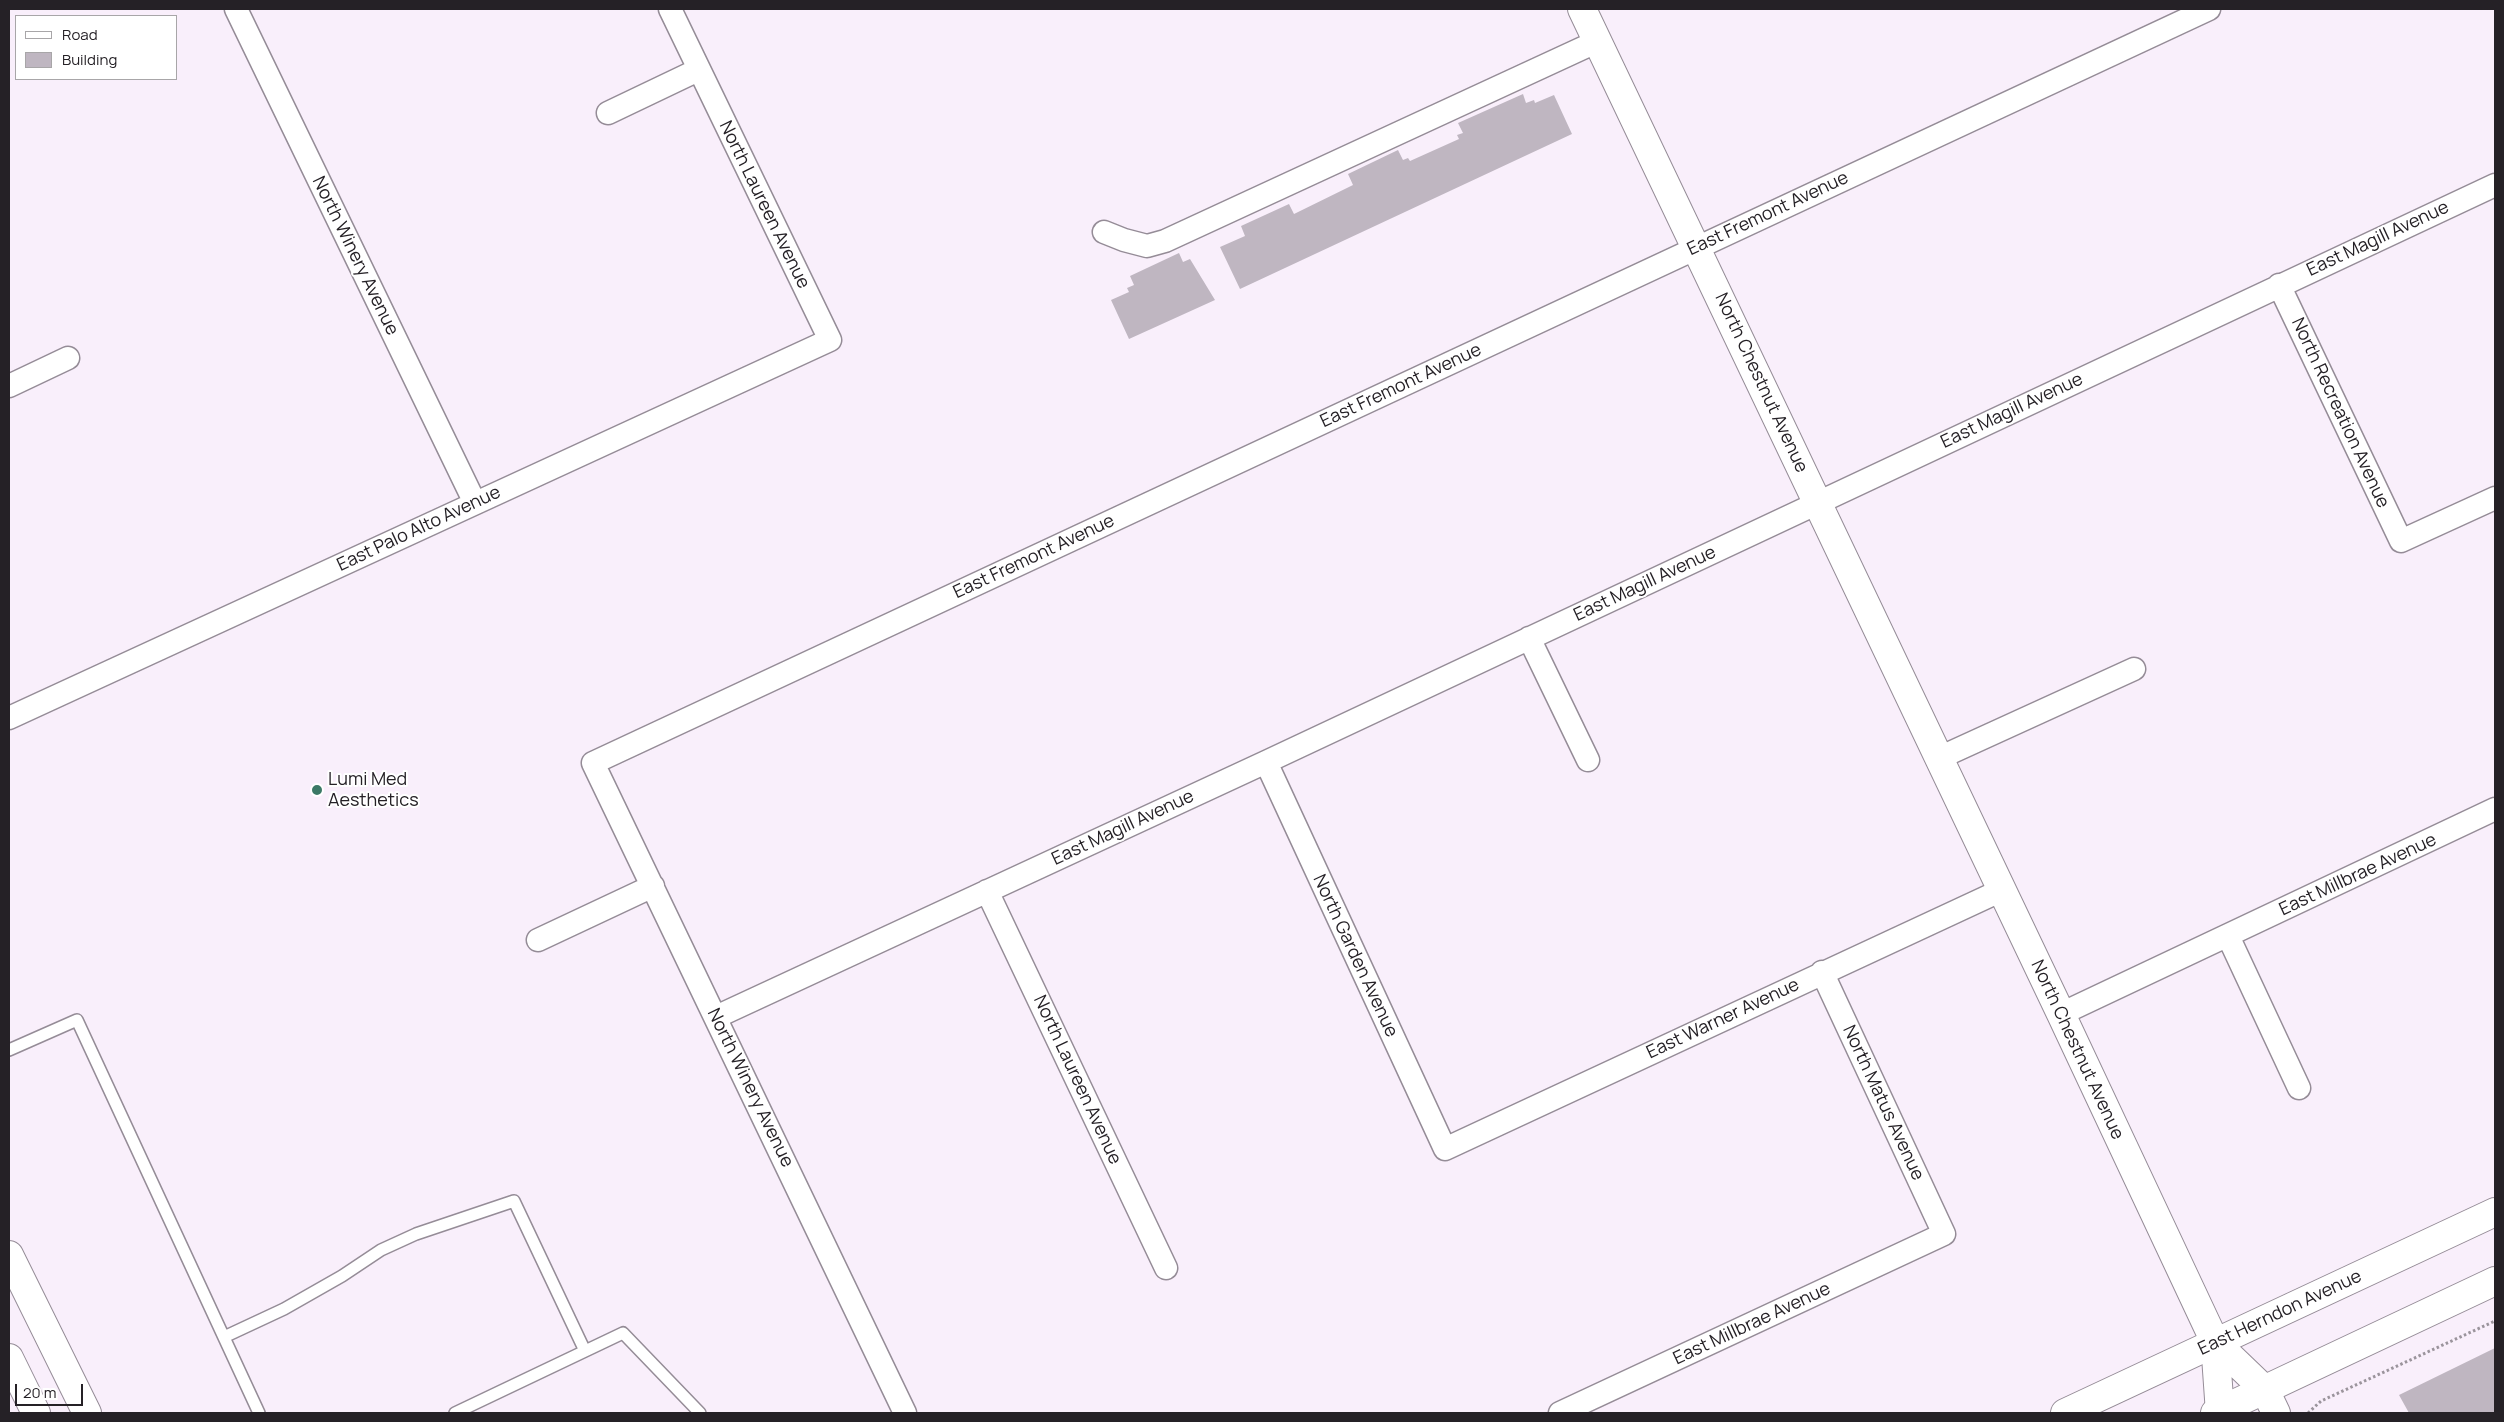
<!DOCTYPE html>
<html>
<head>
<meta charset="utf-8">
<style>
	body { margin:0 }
	#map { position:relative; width:2504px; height:1422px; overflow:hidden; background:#f9effb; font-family:Manrope,sans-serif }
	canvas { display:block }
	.frame { position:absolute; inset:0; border:10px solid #252126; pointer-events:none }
	.legend { position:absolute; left:15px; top:15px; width:162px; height:65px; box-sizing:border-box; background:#fff; border:1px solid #a8a6a8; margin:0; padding:6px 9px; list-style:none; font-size:15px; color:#252126 }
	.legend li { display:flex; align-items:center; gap:10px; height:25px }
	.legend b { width:25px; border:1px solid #a8a6a8 }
	.scale { position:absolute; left:15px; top:1384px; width:68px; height:22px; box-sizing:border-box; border:2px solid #252126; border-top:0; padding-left:6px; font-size:15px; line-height:18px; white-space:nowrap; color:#252126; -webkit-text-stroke:4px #fff; paint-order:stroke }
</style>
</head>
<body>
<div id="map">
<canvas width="2504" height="1422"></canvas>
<div class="frame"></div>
<ul class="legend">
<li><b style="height:6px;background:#fff"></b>Road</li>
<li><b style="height:14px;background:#bfb6c1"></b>Building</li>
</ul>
<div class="scale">20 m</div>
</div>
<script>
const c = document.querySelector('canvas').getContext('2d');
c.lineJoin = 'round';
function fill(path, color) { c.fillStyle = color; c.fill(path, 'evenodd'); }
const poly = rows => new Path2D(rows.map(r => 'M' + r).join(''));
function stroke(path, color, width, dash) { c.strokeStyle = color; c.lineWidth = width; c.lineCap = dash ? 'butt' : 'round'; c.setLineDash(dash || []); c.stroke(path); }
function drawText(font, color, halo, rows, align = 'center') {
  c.font = font + ' Manrope,sans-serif'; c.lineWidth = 4; c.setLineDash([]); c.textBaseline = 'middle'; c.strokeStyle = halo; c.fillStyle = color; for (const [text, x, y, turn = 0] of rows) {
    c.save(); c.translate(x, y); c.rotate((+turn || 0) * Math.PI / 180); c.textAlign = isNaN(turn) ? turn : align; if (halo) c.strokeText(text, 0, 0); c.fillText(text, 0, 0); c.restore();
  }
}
fill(poly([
	[1523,94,1526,103,1534,100,1535,103,1554,95,1572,134,1240,289,1220,247,1245,236,1241,226,1289,204,1294,214,1353,185,1348,174,1398,150,1403,160,1408,158,1410,161,1459,139,1457,135,1463,133,1458,123],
	[1179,253,1183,262,1190,259,1215,300,1129,339,1111,300,1129,292,1127,288,1134,285,1130,276],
	[2495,1348,2495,1413,2409,1413,2399,1395]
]), '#bfb6c1');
const lane = poly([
	[9,1050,77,1020,259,1413],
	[224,1337,284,1309,342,1276,381,1250,416,1234,514,1201,585,1351],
	[455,1413,623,1333,700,1413]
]);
const street = poly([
	[236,9,475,503],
	[608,113,698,70],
	[1104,232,1124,240,1147,246,1165,241,1598,41],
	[2279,285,2401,541,2495,498],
	[9,386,68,358],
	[1529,638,1588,760],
	[9,718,830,340,670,9],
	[1939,758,2134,669],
	[1266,762,1445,1149,2002,890],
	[987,891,1166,1268],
	[2228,936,2299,1088],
	[538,940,653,886],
	[2061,1014,2495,809],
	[716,1017,1266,762,2495,185],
	[905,1413,593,763,2209,9],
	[1560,1413,1944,1234,1822,972]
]);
const secondary = poly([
	[1582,9,2061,1014,2215,1342,2265,1390,2276,1413],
	[9,1255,87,1413],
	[2215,1342,2220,1413],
	[9,1358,36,1413]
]);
const primary = poly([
	[2065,1413,2495,1212],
	[2215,1413,2495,1281]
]);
stroke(lane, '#958c97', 14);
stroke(street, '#958c97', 25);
stroke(secondary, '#958c97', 30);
stroke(primary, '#958c97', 30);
stroke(poly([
	[2308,1413,2321,1401,2495,1321]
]), '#9b949c', 3, [2.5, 2.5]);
stroke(lane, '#fff', 11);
stroke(street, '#fff', 22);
stroke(secondary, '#fff', 28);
stroke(primary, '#fff', 28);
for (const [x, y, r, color] of [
	[317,790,6,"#3b7966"]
]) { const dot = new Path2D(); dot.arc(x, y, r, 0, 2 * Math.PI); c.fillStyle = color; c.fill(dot); stroke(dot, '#fff', 2); }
drawText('18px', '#252126', '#fff', [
	["North Laureen Avenue",764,205,64],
	["East Fremont Avenue",1768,214,-25],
	["East Magill Avenue",2378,239,-25],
	["North Winery Avenue",355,256,64],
	["North Chestnut Avenue",1761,383,65],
	["East Fremont Avenue",1401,386,-25],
	["East Magill Avenue",2012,411,-25],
	["North Recreation Avenue",2340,413,65],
	["East Palo Alto Avenue",419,529,-25],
	["East Fremont Avenue",1034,557,-25],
	["East Magill Avenue",1645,584,-25],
	["East Magill Avenue",1123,828,-25],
	["East Millbrae Avenue",2358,875,-25],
	["North Garden Avenue",1355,956,65],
	["East Warner Avenue",1723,1019,-25],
	["North Chestnut Avenue",2077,1050,65],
	["North Laureen Avenue",1077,1080,65],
	["North Winery Avenue",750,1088,64],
	["North Matus Avenue",1883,1103,65],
	["East Herndon Avenue",2280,1313,-25],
	["East Millbrae Avenue",1752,1324,-25]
]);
drawText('18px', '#252126', '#fff', [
	["Lumi Med",328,780],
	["Aesthetics",328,801]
], 'left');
</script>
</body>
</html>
